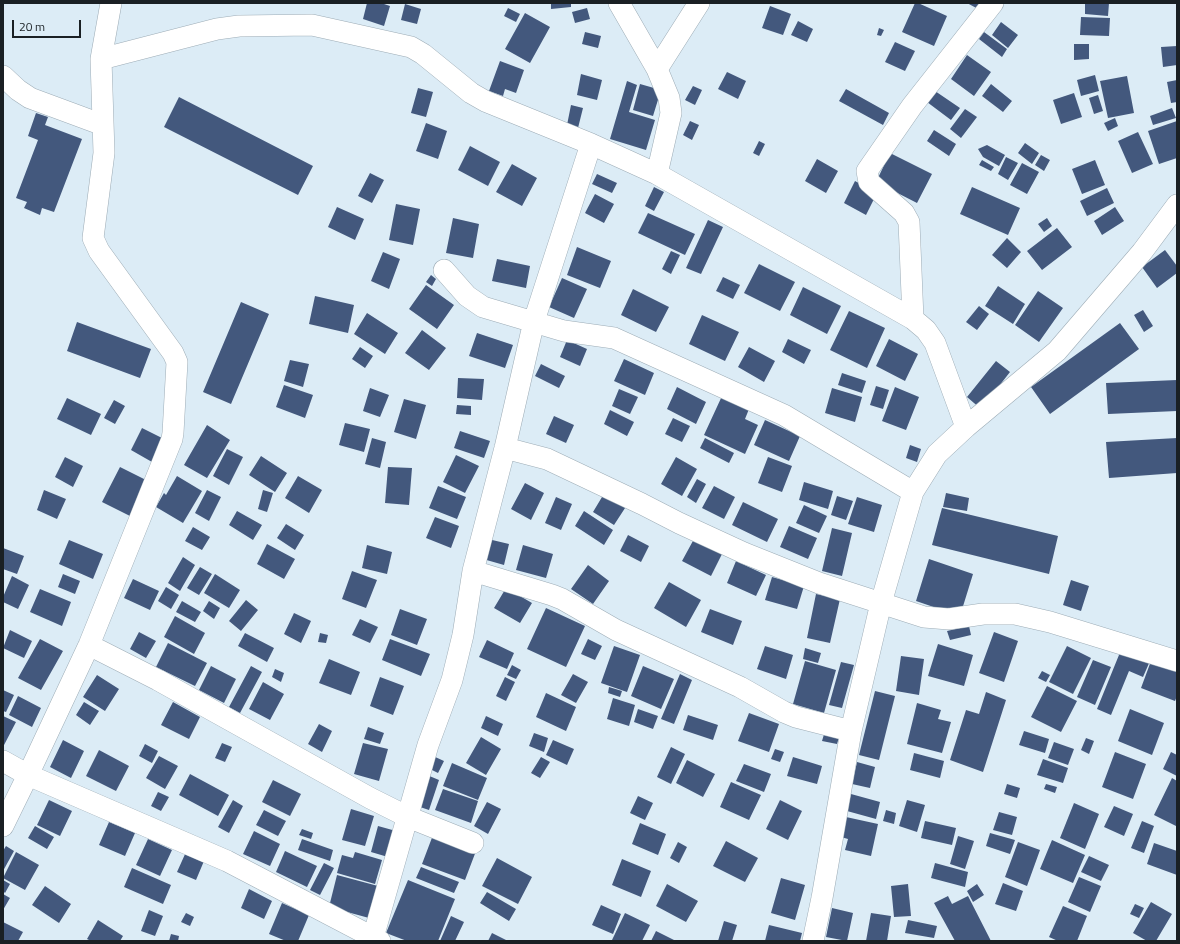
<!DOCTYPE html>
<html>
<head>
<meta charset="utf-8">
<style>
	body { margin:0 }
	#map { position:relative; width:1180px; height:944px; overflow:hidden; background:#dcecf6; font-family:"Titillium Web",sans-serif }
	canvas { display:block }
	.frame { position:absolute; inset:0; border:4px solid #1a2024; pointer-events:none }
	.scale { position:absolute; left:12px; top:20px; width:69px; height:18px; box-sizing:border-box; border:2px solid #1a2024; border-top:0; padding-left:5px; font-size:12px; line-height:14px; white-space:nowrap; color:#1a2024; -webkit-text-stroke:3px #dcecf6; paint-order:stroke }
</style>
</head>
<body>
<div id="map">
<canvas width="1180" height="944"></canvas>
<div class="frame"></div>
<div class="scale">20 m</div>
</div>
<script>
const c = document.querySelector('canvas').getContext('2d');
c.lineJoin = 'round';
function fill(path, color) { c.fillStyle = color; c.fill(path, 'evenodd'); }
const poly = rows => new Path2D(rows.map(r => 'M' + r).join(''));
function stroke(path, color, width, dash) { c.strokeStyle = color; c.lineWidth = width; c.lineCap = dash ? 'butt' : 'round'; c.setLineDash(dash || []); c.stroke(path); }
fill(poly([
	[367,3,381,3,390,6,384,26,363,19],
	[551,3,571,3,571,7,551,9],
	[915,3,918,3,947,16,934,46,902,32],
	[967,3,983,3,980,10],
	[1085,3,1109,3,1108,16,1085,14],
	[405,4,421,9,417,24,401,20],
	[770,6,791,14,783,35,762,28],
	[508,8,520,14,516,22,504,16],
	[587,8,590,19,575,23,572,12],
	[525,13,550,27,530,63,505,49],
	[1081,17,1110,18,1109,36,1080,35],
	[798,21,813,29,807,42,791,35],
	[1001,22,1018,35,1008,48,992,35],
	[879,28,884,30,881,36,877,35],
	[585,32,601,36,598,48,582,44],
	[984,32,1007,49,1002,57,979,39],
	[895,42,915,51,905,71,885,62],
	[1074,44,1089,44,1089,59,1074,60],
	[1177,46,1177,65,1163,67,1161,47],
	[967,55,991,72,974,96,951,79],
	[500,61,524,70,516,93,505,89,503,96,489,91],
	[727,72,746,81,738,99,718,89],
	[581,74,602,80,597,100,577,95],
	[1095,75,1099,91,1081,96,1077,80],
	[1127,76,1134,113,1108,118,1100,81],
	[1177,80,1177,102,1171,103,1167,82],
	[627,81,637,85,629,112,655,120,646,150,610,139],
	[640,84,661,90,653,116,633,110],
	[991,84,1012,101,1003,112,982,96],
	[693,86,702,90,695,105,685,100],
	[418,88,433,92,426,117,411,113],
	[846,89,889,113,883,125,839,101],
	[935,91,960,108,951,120,927,102],
	[1074,93,1082,117,1061,124,1053,100],
	[1098,95,1103,111,1094,114,1089,98],
	[179,97,313,166,298,195,164,127],
	[571,105,583,108,578,128,567,125],
	[1172,108,1176,118,1153,125,1150,116],
	[965,109,977,117,961,138,950,129],
	[36,113,48,117,45,125,82,139,54,212,42,208,40,215,24,208,27,202,16,198,38,140,28,136],
	[1115,118,1118,126,1108,131,1104,123],
	[690,121,699,125,692,140,683,135],
	[1177,121,1177,158,1159,164,1148,131],
	[426,123,447,131,438,159,416,151],
	[934,130,956,144,949,156,927,141],
	[1138,132,1153,164,1132,173,1118,141],
	[759,141,765,144,759,156,753,153],
	[1025,143,1039,153,1032,164,1018,153],
	[987,145,1005,155,999,166,983,157,978,149],
	[470,146,500,162,488,186,458,170],
	[890,153,932,174,917,203,876,182],
	[1041,155,1050,160,1044,171,1035,165],
	[1006,157,1018,163,1008,180,998,174],
	[817,159,838,171,826,193,805,181],
	[982,160,994,167,991,171,979,165],
	[1095,160,1105,185,1082,194,1072,169],
	[1022,163,1039,172,1027,194,1010,185],
	[512,164,537,178,522,206,496,192],
	[370,173,384,180,372,203,358,196],
	[597,174,617,183,612,193,592,184],
	[855,181,877,193,866,215,844,203],
	[654,187,664,192,654,211,645,206],
	[972,187,1020,208,1008,235,960,214],
	[1107,188,1114,203,1087,216,1080,201],
	[595,194,614,204,604,223,585,213],
	[396,204,420,209,413,245,389,240],
	[337,207,364,219,355,240,328,227],
	[1115,207,1124,221,1102,235,1094,221],
	[648,213,695,234,685,255,638,233],
	[453,218,479,224,473,258,446,253],
	[1047,218,1052,226,1044,232,1038,224],
	[708,220,723,227,701,274,686,268],
	[1057,228,1072,247,1042,270,1027,251],
	[1007,238,1021,252,1007,268,992,255],
	[577,247,611,261,600,288,567,275],
	[1165,250,1177,266,1177,273,1157,288,1142,267],
	[671,251,680,255,671,274,662,269],
	[383,252,400,259,389,289,371,281],
	[497,259,530,266,526,288,492,281],
	[759,264,795,282,780,311,744,293],
	[431,275,436,279,432,286,426,282],
	[723,277,740,285,733,299,716,291],
	[562,278,587,289,574,318,549,307],
	[426,285,454,305,437,329,409,309],
	[998,286,1025,304,1013,324,985,306],
	[803,287,841,306,827,334,790,315],
	[633,289,669,307,656,332,621,315],
	[1038,291,1063,308,1039,342,1015,325],
	[315,296,354,305,348,333,309,324],
	[241,302,269,314,231,404,203,392],
	[979,306,989,314,977,330,966,322],
	[1143,310,1153,326,1144,332,1134,315],
	[849,311,885,328,867,368,830,350],
	[367,313,398,333,385,354,354,334],
	[702,315,739,332,725,361,689,344],
	[77,322,151,349,140,378,67,351],
	[1120,323,1139,349,1050,414,1031,387],
	[422,330,446,348,429,370,405,353],
	[477,333,513,345,505,368,469,356],
	[788,339,811,350,804,364,782,352],
	[889,339,918,354,905,381,876,366],
	[567,340,587,349,580,366,560,357],
	[360,347,373,356,365,368,352,359],
	[749,347,775,361,764,382,738,367],
	[624,359,654,373,645,395,614,381],
	[290,360,309,364,303,387,284,381],
	[996,361,1010,372,981,409,967,397],
	[541,364,565,376,559,388,535,376],
	[842,373,866,381,862,393,838,385],
	[458,378,484,379,482,400,457,398],
	[1177,380,1177,411,1108,414,1106,383],
	[284,385,313,395,305,418,276,407],
	[876,386,889,390,883,409,870,405],
	[677,387,706,402,696,424,667,409],
	[895,387,919,397,906,430,882,421],
	[370,388,389,395,380,417,363,411],
	[832,388,862,397,855,422,825,413],
	[619,389,638,397,630,414,612,406],
	[722,396,749,409,745,419,758,425,745,454,704,435],
	[67,398,101,414,91,435,57,419],
	[404,399,426,405,416,439,394,432],
	[114,400,125,406,115,424,104,418],
	[457,405,471,406,471,415,456,414],
	[610,410,634,422,627,436,604,424],
	[554,416,574,425,566,443,546,434],
	[673,418,690,426,682,442,665,434],
	[765,420,800,436,789,461,754,445],
	[345,423,370,429,364,452,339,445],
	[207,425,230,440,207,478,184,465],
	[142,428,164,439,152,462,131,450],
	[460,431,490,441,484,458,454,448],
	[372,438,386,442,380,468,365,464],
	[705,438,734,453,729,463,700,448],
	[1177,438,1177,473,1109,478,1106,442],
	[910,445,921,449,917,462,906,458],
	[227,449,243,457,229,485,213,476],
	[456,455,479,466,465,493,443,482],
	[261,456,287,473,275,492,249,475],
	[65,457,83,466,73,487,55,477],
	[676,457,697,469,682,496,661,484],
	[768,457,792,466,782,492,758,483],
	[120,467,148,481,130,516,102,502],
	[388,467,412,468,409,505,385,503],
	[177,476,202,491,183,523,156,507,164,493,166,495],
	[298,476,322,490,309,513,285,498],
	[697,479,706,484,696,503,687,497],
	[804,482,833,491,828,509,799,500],
	[525,483,544,493,531,520,511,509],
	[438,486,466,497,457,519,429,508],
	[714,486,735,497,724,519,702,508],
	[44,490,66,499,57,519,37,510],
	[207,490,221,497,209,521,195,513],
	[263,490,273,493,267,512,258,509],
	[605,492,627,505,614,525,593,512],
	[946,493,969,498,967,511,943,507],
	[837,496,853,501,846,520,831,515],
	[556,497,572,504,561,530,545,523],
	[857,497,882,505,874,532,848,524],
	[743,502,778,519,767,542,732,525],
	[804,505,827,516,819,533,796,523],
	[942,508,1058,536,1049,574,932,545],
	[237,511,262,525,253,540,229,525],
	[584,511,613,530,604,545,575,526],
	[435,517,459,526,451,548,426,538],
	[286,524,304,535,295,550,277,538],
	[789,526,817,538,808,559,780,547],
	[193,527,210,537,202,550,185,541],
	[832,528,852,533,842,576,822,571],
	[628,535,649,546,641,562,620,551],
	[488,539,509,544,504,565,483,559],
	[694,539,722,554,711,576,682,561],
	[69,540,103,554,93,579,59,564],
	[267,544,295,559,284,579,257,564],
	[367,545,392,552,387,574,362,568],
	[523,545,553,554,546,578,516,570],
	[3,548,24,556,17,574,3,569],
	[183,557,195,565,180,591,168,583],
	[929,559,973,574,960,616,916,601],
	[736,561,766,575,756,596,727,583],
	[588,565,609,581,593,604,571,589],
	[200,567,212,574,199,595,187,588],
	[352,571,377,580,366,608,342,599],
	[63,574,80,581,75,594,58,587],
	[215,574,240,590,229,608,204,593],
	[12,576,29,585,18,609,3,602,3,597],
	[772,577,804,586,797,609,765,600],
	[133,579,159,591,150,610,124,598],
	[1071,580,1089,586,1081,611,1063,605],
	[669,582,701,600,686,627,654,608],
	[166,587,179,595,171,609,158,601],
	[506,588,532,603,520,623,494,608],
	[40,589,71,602,62,626,30,612],
	[816,594,840,599,830,643,807,638],
	[246,600,258,610,241,631,229,621],
	[182,601,201,612,195,622,176,612],
	[209,601,220,608,214,619,203,611],
	[546,608,585,626,566,667,527,649],
	[400,609,427,619,417,645,391,635],
	[710,609,742,621,733,645,701,632],
	[294,613,311,621,301,643,284,634],
	[175,616,205,633,194,654,164,637],
	[360,619,378,627,370,643,352,635],
	[969,626,971,635,950,640,947,631],
	[10,630,32,641,24,658,3,648],
	[139,632,156,641,146,658,130,649],
	[994,632,1018,641,1004,682,979,673],
	[245,633,274,648,267,662,238,646],
	[320,633,328,635,326,643,318,642],
	[40,639,63,651,41,690,18,678],
	[390,639,430,654,421,676,382,660],
	[588,639,602,646,595,660,581,654],
	[487,640,514,653,507,669,479,657],
	[168,643,207,663,195,686,156,667],
	[938,644,973,655,964,686,928,676],
	[614,646,640,655,627,692,601,683],
	[765,646,793,655,786,679,757,669],
	[1067,646,1091,658,1073,694,1049,682],
	[805,648,821,653,818,663,803,659],
	[1121,650,1150,661,1143,677,1129,671,1111,715,1097,709],
	[901,656,924,659,919,695,896,691],
	[329,659,360,672,351,695,319,683],
	[1093,660,1111,667,1095,705,1077,697],
	[805,661,836,670,824,713,793,704],
	[1151,661,1177,671,1177,696,1175,701,1141,688],
	[841,662,854,665,842,708,829,705],
	[512,665,521,670,516,679,507,675],
	[211,666,236,679,224,703,199,690],
	[251,666,262,672,240,713,229,707],
	[643,666,674,679,661,709,631,696],
	[275,669,284,673,281,682,272,677],
	[1042,671,1050,675,1046,682,1038,678],
	[573,674,588,682,576,703,561,695],
	[680,674,692,680,674,724,661,719],
	[97,675,119,689,105,711,83,697],
	[380,677,404,686,393,715,370,706],
	[505,677,515,682,506,701,496,696],
	[263,682,284,694,270,720,249,709],
	[1047,686,1077,701,1061,732,1031,717],
	[609,687,622,691,620,697,608,693],
	[3,690,14,695,6,712,3,711],
	[875,691,895,696,879,760,859,755],
	[986,692,1006,700,983,772,950,760,966,710,979,714],
	[546,693,576,707,566,731,536,717],
	[18,696,41,708,32,727,9,715],
	[613,698,635,705,629,726,607,719],
	[84,702,99,711,90,725,76,715],
	[173,702,200,717,189,739,161,725],
	[917,703,941,710,938,719,951,722,942,753,907,744],
	[638,709,658,716,653,729,634,722],
	[1130,709,1164,723,1152,755,1118,741],
	[749,713,779,724,769,752,738,741],
	[688,715,718,725,713,740,683,730],
	[3,716,16,722,3,747],
	[486,716,503,724,498,736,481,728],
	[319,724,332,731,322,752,308,744],
	[368,727,384,733,380,744,364,739],
	[825,731,840,734,837,744,822,741],
	[1024,731,1049,739,1045,753,1019,745],
	[534,733,548,738,544,752,529,746],
	[481,737,501,749,486,775,466,763],
	[1086,738,1094,741,1089,754,1081,750],
	[63,740,84,751,71,778,50,767],
	[553,740,574,749,567,765,546,755],
	[1054,742,1074,749,1068,765,1048,758],
	[222,743,232,747,225,762,215,758],
	[363,743,388,749,379,781,354,774],
	[145,744,158,751,152,763,139,756],
	[671,747,685,754,671,784,657,777],
	[775,749,784,752,780,762,771,759],
	[99,750,129,766,116,791,86,776],
	[1115,752,1146,764,1133,799,1102,787],
	[1171,752,1177,755,1177,776,1163,769],
	[914,753,944,761,940,778,910,770],
	[159,756,178,766,165,789,146,778],
	[433,756,444,761,438,773,428,768],
	[541,757,550,762,540,778,531,773],
	[793,757,822,766,817,784,787,776],
	[1043,759,1068,768,1063,783,1037,775],
	[687,760,715,774,703,797,676,783],
	[857,762,875,767,870,788,852,784],
	[452,763,487,778,478,800,443,786],
	[744,764,771,774,764,792,736,781],
	[190,774,229,795,218,816,179,795],
	[427,775,439,780,429,810,417,806],
	[1172,778,1177,781,1176,826,1154,815],
	[273,780,301,794,290,816,262,802],
	[731,782,761,795,749,820,720,807],
	[1007,784,1020,788,1017,798,1004,794],
	[1046,784,1057,787,1055,793,1044,789],
	[443,789,478,801,471,823,435,810],
	[158,792,169,797,161,811,151,806],
	[851,794,880,802,876,819,847,811],
	[638,796,653,803,645,820,630,813],
	[49,800,72,811,60,836,37,825],
	[233,800,243,806,229,833,218,827],
	[780,800,802,811,788,840,766,829],
	[907,800,925,805,917,832,899,826],
	[487,802,501,809,488,834,474,826],
	[1074,803,1099,814,1085,849,1060,838],
	[1114,806,1133,814,1124,836,1104,827],
	[351,809,374,816,365,846,342,840],
	[264,810,286,821,278,836,256,825],
	[886,810,896,813,894,824,883,821],
	[999,812,1017,817,1012,835,993,830],
	[846,817,878,824,871,856,845,850,848,839,841,837],
	[925,821,956,828,952,845,921,838],
	[1142,821,1154,826,1144,853,1131,848],
	[109,822,135,833,125,856,99,845],
	[640,823,666,834,658,855,632,844],
	[35,826,54,837,47,849,28,838],
	[378,826,396,831,388,857,371,852],
	[302,829,313,833,311,839,299,835],
	[254,831,280,844,270,866,243,854],
	[990,833,1015,840,1010,854,986,846],
	[433,835,476,851,465,880,422,864],
	[958,836,974,841,965,869,950,864],
	[148,839,172,850,160,876,136,865],
	[302,839,333,850,330,861,298,850],
	[1052,840,1085,855,1073,883,1040,869],
	[726,841,758,858,745,882,713,866],
	[678,842,687,847,679,863,670,858],
	[1018,842,1040,850,1027,886,1005,877],
	[1154,843,1177,851,1177,875,1147,864],
	[6,846,14,851,3,871,3,851],
	[285,851,317,866,307,887,276,872],
	[16,852,39,865,25,890,3,878],
	[186,852,204,861,196,880,177,872],
	[355,852,382,860,375,884,337,873,342,855,353,858],
	[1089,856,1109,865,1101,881,1081,872],
	[497,858,532,877,518,904,482,886],
	[622,859,651,871,641,897,612,885],
	[324,863,334,868,320,895,310,890],
	[935,863,968,872,965,887,931,878],
	[421,867,459,882,454,893,416,878],
	[132,868,171,885,163,904,124,887],
	[337,875,378,886,369,918,329,907],
	[1079,877,1101,886,1090,912,1068,902],
	[781,878,805,885,795,920,771,913],
	[3,880,10,884,5,893,3,891],
	[408,880,455,899,438,941,407,941,386,933],
	[1003,883,1023,891,1016,911,995,904],
	[667,884,698,901,686,922,656,906],
	[908,884,911,916,894,917,891,886],
	[977,884,984,895,973,902,967,891],
	[45,886,71,904,59,923,32,905],
	[249,889,272,901,264,919,241,908],
	[487,892,516,909,509,921,480,903],
	[3,894,10,898,3,910],
	[948,896,952,904,968,896,991,941,955,941,934,903],
	[1151,902,1172,914,1156,941,1147,941,1133,933],
	[282,903,309,915,298,941,286,941,269,934],
	[1135,904,1144,908,1139,918,1130,914],
	[601,905,621,914,613,934,592,925],
	[1063,906,1087,916,1077,941,1058,941,1049,937],
	[832,908,853,913,847,941,826,937],
	[149,910,163,916,155,936,141,931],
	[186,913,194,917,190,926,181,922],
	[625,913,650,925,642,941,612,940],
	[871,913,891,916,887,941,866,941],
	[451,916,464,922,455,941,440,941],
	[98,920,123,936,120,941,91,941,87,939],
	[908,920,937,926,934,938,905,933],
	[724,921,737,925,732,941,718,941],
	[3,922,23,932,18,941,3,941],
	[769,925,802,933,800,941,765,941],
	[656,931,676,941,651,941],
	[492,933,508,941,488,941],
	[171,934,179,936,178,941,169,941]
]), '#43587d');
const street = poly([
	[619,3,657,69,669,98,671,113,657,174],
	[101,59,217,29,239,26,312,25,411,47,423,54,471,93,485,101,591,144,657,174,913,319,926,330,935,343,966,427],
	[657,69,699,3],
	[3,76,18,90,30,98,103,125],
	[444,270,467,296,483,307,564,331,614,338,784,415,913,492],
	[913,319,909,222,904,213,869,182,867,171,912,106,993,3],
	[505,448,547,459,642,504,679,523,744,553,819,583,924,617,949,619,983,614,1015,614,1050,622,1177,661],
	[473,571,552,595,562,599,616,630,740,687,784,712,796,717,851,731],
	[89,645,158,680,370,798,408,817,473,843],
	[3,761,28,775,227,861,380,941],
	[3,826,28,775,89,645,172,439,173,433,177,362,173,353,99,251,93,238,104,153,101,59,111,3],
	[372,941,428,745,452,680,463,635,473,571,505,448,534,321,591,144],
	[813,941,822,898,851,731,881,603,913,492,937,454,966,427,1057,351,1142,252,1177,205]
]);
stroke(street, '#9dacb6', 22);
stroke(street, '#fff', 21);
</script>
</body>
</html>
